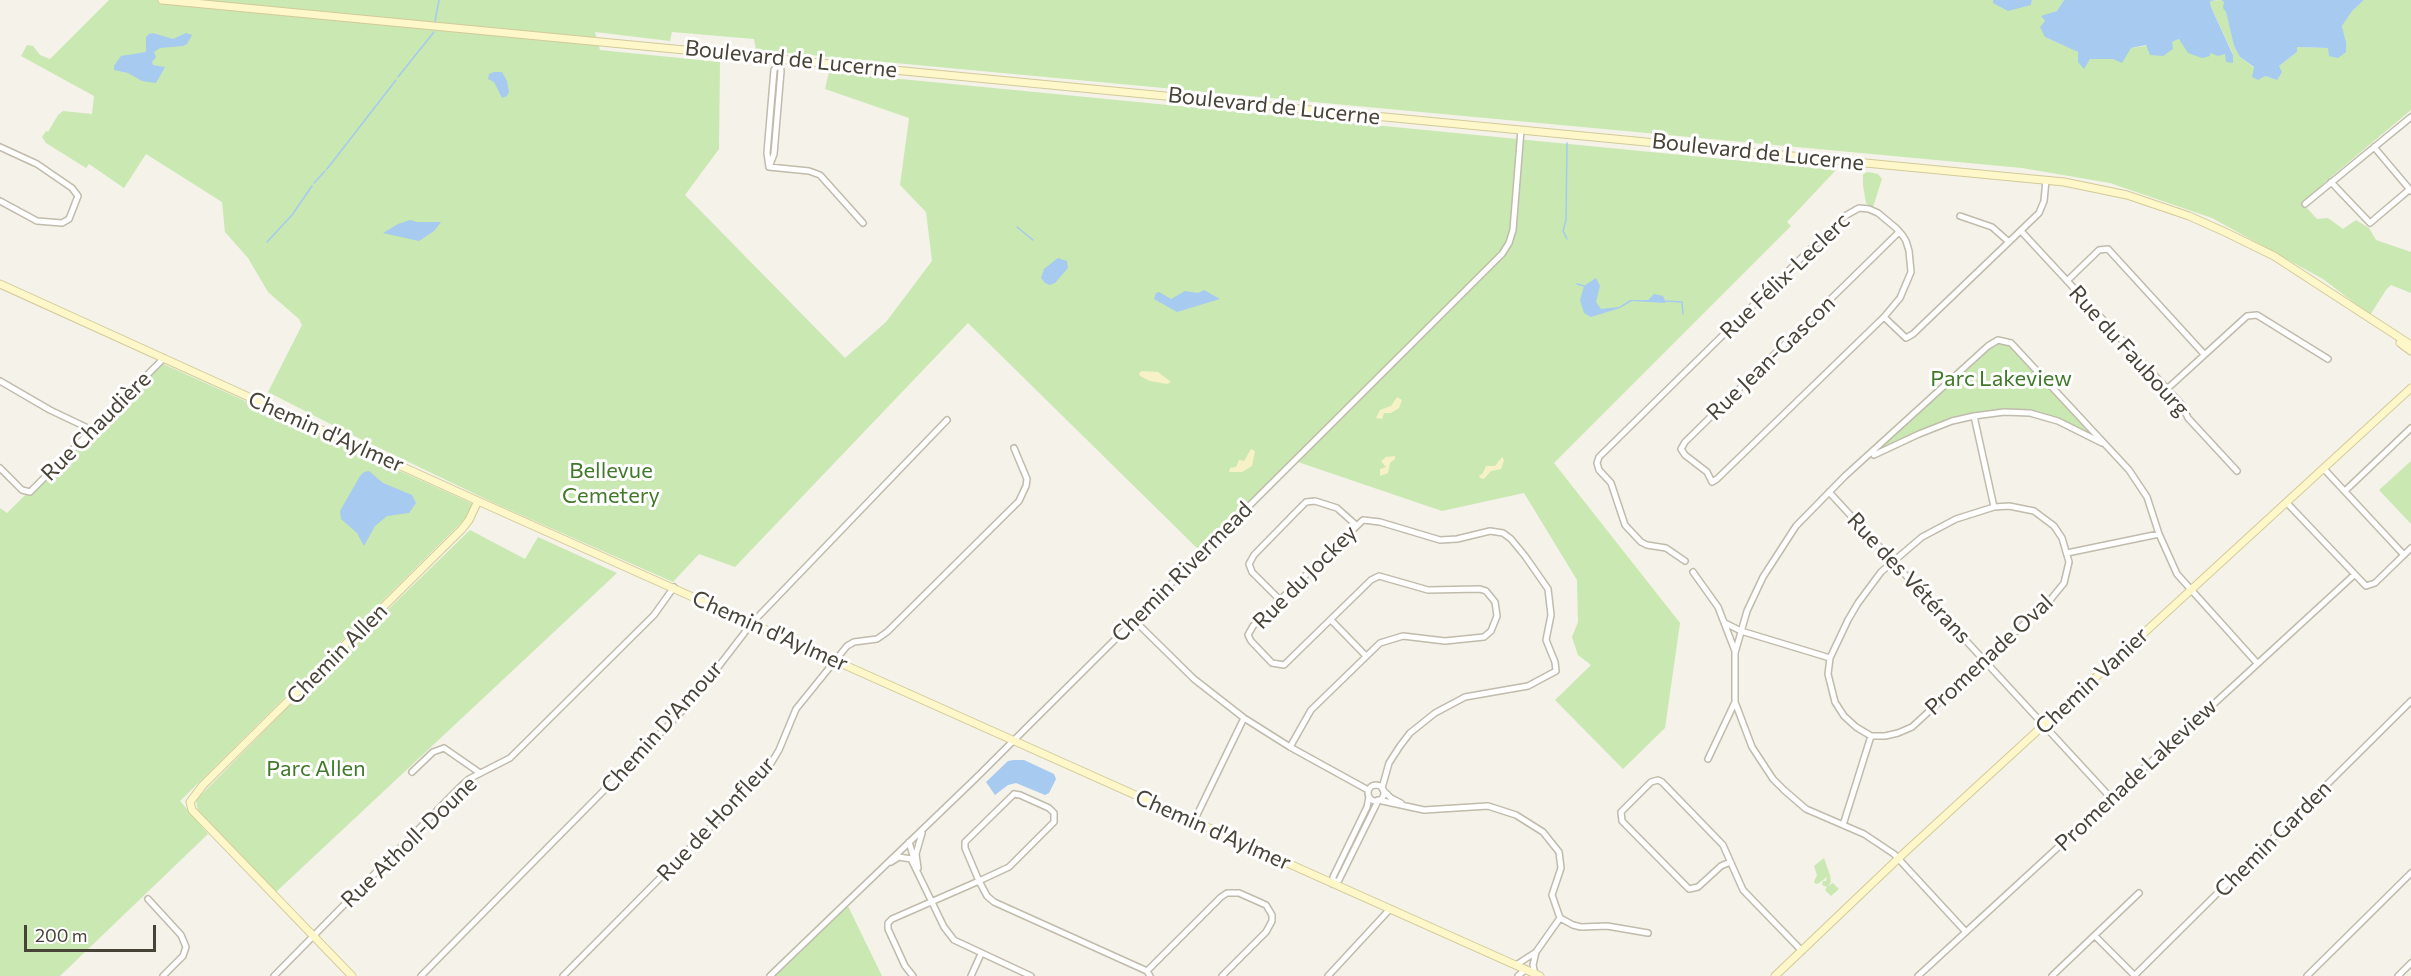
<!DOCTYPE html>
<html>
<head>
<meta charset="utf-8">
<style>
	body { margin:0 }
	#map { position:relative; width:2411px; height:976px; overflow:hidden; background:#f4f2e9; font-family:Commissioner,sans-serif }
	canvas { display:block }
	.scale { position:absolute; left:24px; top:925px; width:132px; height:27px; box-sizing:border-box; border:3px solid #484337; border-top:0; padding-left:8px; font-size:18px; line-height:21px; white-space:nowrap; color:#484337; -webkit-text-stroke:4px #fff; paint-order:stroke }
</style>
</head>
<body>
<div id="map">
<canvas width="2411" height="976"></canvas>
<div class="scale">200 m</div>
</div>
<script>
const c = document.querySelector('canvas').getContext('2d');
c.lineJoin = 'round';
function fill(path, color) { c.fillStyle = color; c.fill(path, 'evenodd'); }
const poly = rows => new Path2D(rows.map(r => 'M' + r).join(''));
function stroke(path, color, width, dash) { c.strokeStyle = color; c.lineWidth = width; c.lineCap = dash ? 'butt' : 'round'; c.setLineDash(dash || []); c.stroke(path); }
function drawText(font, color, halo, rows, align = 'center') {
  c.font = font + ' Commissioner,sans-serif'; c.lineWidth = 6; c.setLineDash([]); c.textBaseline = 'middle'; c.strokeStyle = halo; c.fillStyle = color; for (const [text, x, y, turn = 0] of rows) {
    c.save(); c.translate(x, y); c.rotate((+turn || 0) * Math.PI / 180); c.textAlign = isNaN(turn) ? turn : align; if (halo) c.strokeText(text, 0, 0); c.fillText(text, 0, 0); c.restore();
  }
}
fill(poly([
	[109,0,1993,0,1993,3,2031,5,2032,0,2064,0,2057,11,2042,17,2045,21,2045,37,2079,52,2078,62,2090,59,2113,59,2131,48,2172,42,2179,39,2210,53,2233,54,2211,7,2210,1,2221,0,2224,2,2234,46,2240,57,2265,76,2277,80,2279,66,2297,52,2297,47,2328,48,2346,42,2342,26,2352,10,2364,0,2411,0,2411,110,2325,182,2304,205,2317,219,2328,218,2343,229,2356,220,2369,228,2376,240,2411,252,2411,293,2391,285,2386,290,2370,315,2323,279,2212,218,2110,183,2022,168,756,50,754,39,672,32,670,41,595,32,600,50,720,62,719,149,685,195,845,358,886,322,932,261,926,212,900,185,909,118,825,89,829,72,1836,170,1787,222,1791,226,1554,463,1680,623,1665,728,1623,769,1555,700,1591,665,1578,655,1572,637,1578,622,1577,580,1524,493,1442,511,1295,461,1202,553,968,323,735,567,699,554,673,582,494,503,342,430,268,392,302,325,299,319,268,292,248,258,225,232,222,202,146,154,124,188,89,164,86,168,46,143,42,137,46,131,48,132,58,115,63,111,92,114,94,96,21,56,27,45,33,46,40,55,50,59],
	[1868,172,1878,174,1882,179,1872,210,1866,203,1863,185,1863,174],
	[1993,342,2011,343,2109,447,2078,429,2020,412,1952,421,1885,449,1867,458],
	[159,362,473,504,472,512,180,801,208,834,60,976,0,976,0,508,7,513],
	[2411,461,2411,524,2379,490],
	[470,530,525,559,538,537,617,573,276,892,198,812,196,800,307,688],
	[1824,858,1830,875,1831,882,1828,886,1833,883,1839,889,1831,896,1825,890,1827,887,1822,885,1823,881,1826,881,1827,877,1819,883,1816,884,1814,882,1817,875,1814,866],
	[846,902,882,976,770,976]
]), '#cae8b2');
fill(poly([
	[1142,371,1158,372,1171,382,1167,384,1150,381,1140,376,1139,373],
	[1397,397,1402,400,1399,408,1391,413,1384,413,1382,419,1376,418,1380,410,1391,406],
	[1251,449,1255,451,1252,466,1242,472,1229,472,1230,468,1236,467,1239,460,1244,461],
	[1395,456,1395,459,1390,463,1388,473,1380,476,1380,469,1386,467,1381,461,1386,457],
	[1502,457,1504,460,1501,469,1491,471,1484,479,1480,478,1479,476,1483,473,1486,466,1495,466]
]), '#f7f2c5');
fill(poly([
	[1993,0,2032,0,2031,5,2008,11,1993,3],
	[2064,0,2217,0,2210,1,2211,7,2233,55,2233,63,2226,62,2225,54,2218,56,2210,53,2210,56,2202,58,2188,53,2179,39,2172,42,2173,49,2163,56,2150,55,2146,45,2131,48,2122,63,2113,59,2090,59,2084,69,2078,62,2078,52,2045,37,2040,27,2045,21,2041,16,2057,11],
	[2221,0,2364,0,2352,11,2342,26,2346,42,2346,52,2338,58,2329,56,2328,48,2297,47,2297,52,2279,66,2282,72,2277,80,2265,76,2258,80,2252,77,2254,67,2240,57,2234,46,2226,12,2223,8,2224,2],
	[153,33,173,39,186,33,192,35,187,44,183,46,160,48,154,52,156,57,152,62,153,65,165,67,156,83,142,81,128,73,114,70,114,66,121,56,146,52,146,37,149,34],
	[494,72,502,72,507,81,509,92,507,96,502,98,494,82,488,79,489,74],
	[410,220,417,222,441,222,434,231,419,241,383,233,398,224],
	[1058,258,1067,261,1068,268,1055,283,1050,285,1045,283,1041,278,1044,269],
	[1596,278,1600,286,1596,302,1601,309,1619,307,1630,300,1648,300,1654,294,1663,296,1666,303,1632,301,1620,308,1591,317,1584,313,1580,300,1584,286],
	[1204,290,1220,299,1177,312,1154,299,1156,293,1159,292,1171,299,1185,291,1198,293],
	[369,471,383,483,412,495,416,503,409,513,387,516,375,526,364,546,357,533,341,519,340,511,360,476,364,472],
	[1014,760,1024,760,1054,774,1056,779,1049,793,1045,795,1016,783,1008,785,995,795,986,782,1008,761]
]), '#a6caf0');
stroke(poly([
	[435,21,439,0],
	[398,77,434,32],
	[1567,143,1566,220,1563,231,1567,239],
	[327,169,396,80],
	[314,183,325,171],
	[1017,227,1033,240],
	[267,242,292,215,312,186],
	[1577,284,1584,286],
	[1666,301,1682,302,1683,314]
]), '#a6caf0', 1.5);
const street = poly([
	[779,63,774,70,767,153,769,167,774,154,781,71,779,58],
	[0,147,37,164,72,188,78,196,69,219,62,223,37,221,0,201],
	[2374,147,2411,191],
	[769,167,809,171,820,175,863,223],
	[2331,182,2370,223,2410,189],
	[2305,204,2411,117],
	[1960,216,1992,227,2009,242],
	[2021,231,2182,405,2188,418,2237,471],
	[2067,281,2099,250,2108,249,2204,354],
	[1884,317,1906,338,1913,334,2039,213,2044,201,2046,180],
	[0,381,50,410,92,430],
	[2167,389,2247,316,2257,315,2328,359],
	[1974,416,1994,507],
	[1874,455,1919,434,1952,421,1974,416,2004,412,2030,413,2058,421,2102,443],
	[0,468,22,490,30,492,164,358],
	[2324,469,2404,555],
	[2345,491,2411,428],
	[1829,492,2111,798],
	[2287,503,2366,586,2375,583,2411,548],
	[2009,506,2034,511,2054,526,2062,538,2069,562,2064,583,2051,599,1912,727,1898,733,1885,736,1871,736,1856,727,1844,716,1835,702,1828,674,1830,658,1848,620,1858,603,1881,572,1922,537,1956,519,1994,507,2009,506],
	[2067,553,2159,534],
	[1685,561,1666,548,1647,545,1641,542,1625,525,1611,483,1599,470,1597,463,1599,457,1843,217,1859,208,1869,209,1878,213,1896,228,1903,236,1906,241,1909,251,1911,272,1900,298,1884,317,1717,479,1712,482,1707,472,1685,455,1681,449,1685,442,1899,232],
	[1693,572,1718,607,1735,651],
	[1280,600,1252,572,1249,564,1254,555,1296,512,1306,502,1315,501,1337,508,1356,525],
	[1134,620,1194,679,1244,718,1290,747,1368,790],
	[1331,620,1366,656],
	[1725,623,1741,631,1830,658],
	[1290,747,1311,710,1380,643,1403,636,1445,641,1484,637,1491,631,1497,616,1495,602,1486,591,1480,589,1428,590,1379,576,1371,580,1284,665,1272,663,1251,641,1248,635,1253,626,1363,520,1380,522,1440,540,1457,539,1490,531,1503,533,1511,539,1525,556,1548,589,1551,615,1546,640,1555,662,1556,671,1528,686,1465,697,1435,713,1410,733,1400,746,1389,763,1382,788],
	[1708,759,1735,702],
	[412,772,433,752,444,748,480,773],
	'1368 793a8 8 0 1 1 16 0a8 8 0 1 1-16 0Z',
	[1383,790,1391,798,1401,803],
	[1014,794,1020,795,1049,808,1054,813,1054,822,1009,867,979,881,965,848,965,842,1014,794],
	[1378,800,1424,810,1488,806,1516,815,1543,832,1559,852,1561,868,1552,895,1560,918,1573,925,1581,927,1607,926,1648,933],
	[1194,821,1244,718],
	[1843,825,1871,736],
	[909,842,914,859],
	[891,862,899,857,911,859,944,927,954,940,1031,976],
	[1730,862,1721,866,1698,887,1689,889,1622,821,1621,812,1651,782,1658,780,1662,782,1723,845,1743,890,1802,951],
	[918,868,916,854,922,833],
	[1333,884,1339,880,1378,801],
	[1333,884,1333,877,1367,807,1369,797],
	[148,899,181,935,186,947,183,956,163,976],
	[1966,932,1894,854,1864,834,1806,809,1784,790,1773,779,1752,747,1735,702,1735,653,1747,611,1763,577,1796,526,1845,476,1988,346,1998,340,2011,343,2129,470,2147,497,2159,534,2177,574,2257,663],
	[2095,936,2135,976],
	[1516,965,1536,952,1560,918],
	[1147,971,1221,897,1227,893,1239,893,1266,905,1272,915,1272,921,1266,932,1222,976],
	[1535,974,1533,965,1536,952],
	[274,976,459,788,469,779,510,758,654,615,674,587],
	[421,976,692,701,752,623,947,420],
	[563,976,767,770,779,750,796,709,847,646,854,642,877,639,887,632,1019,501,1026,486,1027,479,1014,448],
	[770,976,975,779,1502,254,1509,243,1513,230,1521,130],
	[913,976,905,966,888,929,888,923,892,919,979,881,987,896,994,902,1147,971,1150,976],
	[971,976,981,954],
	[1328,976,1390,909],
	[1518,976,1526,969],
	[1918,976,2354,575],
	[2052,976,2139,893],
	[2134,976,2411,701],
	[2307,976,2411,873],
	[2398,976,2411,963]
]);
const secondary = poly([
	[162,0,2064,182,2127,195,2189,216,2225,232,2274,256,2411,345],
	[0,284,478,501,1540,976],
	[2400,343,2411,351],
	[352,976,192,810,190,802,203,785,462,529,469,520,478,501],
	[1775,976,1902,855,2411,388]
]);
stroke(street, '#c0bbab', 8);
stroke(secondary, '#d3ca99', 9);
stroke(street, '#fff', 5);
stroke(secondary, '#fef7c9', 7);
drawText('22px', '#484337', '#fff', [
	["Boulevard de Lucerne",791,59,6],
	["Boulevard de Lucerne",1274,106,6],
	["Boulevard de Lucerne",1758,152,6],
	["Rue Félix-Leclerc",1785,276,-44],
	["Rue du Faubourg",2129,351,48],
	["Rue Jean-Gascon",1771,358,-44],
	["Rue Chaudière",96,426,-45],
	["Chemin d'Aylmer",326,432,24],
	["Chemin Rivermead",1182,572,-45],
	["Rue du Jockey",1305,577,-45],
	["Rue des Vétérans",1909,578,47],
	["Chemin d'Aylmer",770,631,24],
	["Chemin Allen",337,654,-45],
	["Promenade Oval",1989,655,-43],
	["Chemin Vanier",2092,681,-43],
	["Chemin D'Amour",662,727,-48],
	["Promenade Lakeview",2136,775,-43],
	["Rue de Honfleur",716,819,-47],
	["Chemin d'Aylmer",1213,830,24],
	["Chemin Garden",2273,839,-45],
	["Rue Atholl-Doune",409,842,-44]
]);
drawText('22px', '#40792a', '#fff', [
	["Parc Lakeview",2001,379],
	["Bellevue",611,471],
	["Cemetery",611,496],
	["Parc Allen",316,769]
]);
</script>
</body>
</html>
